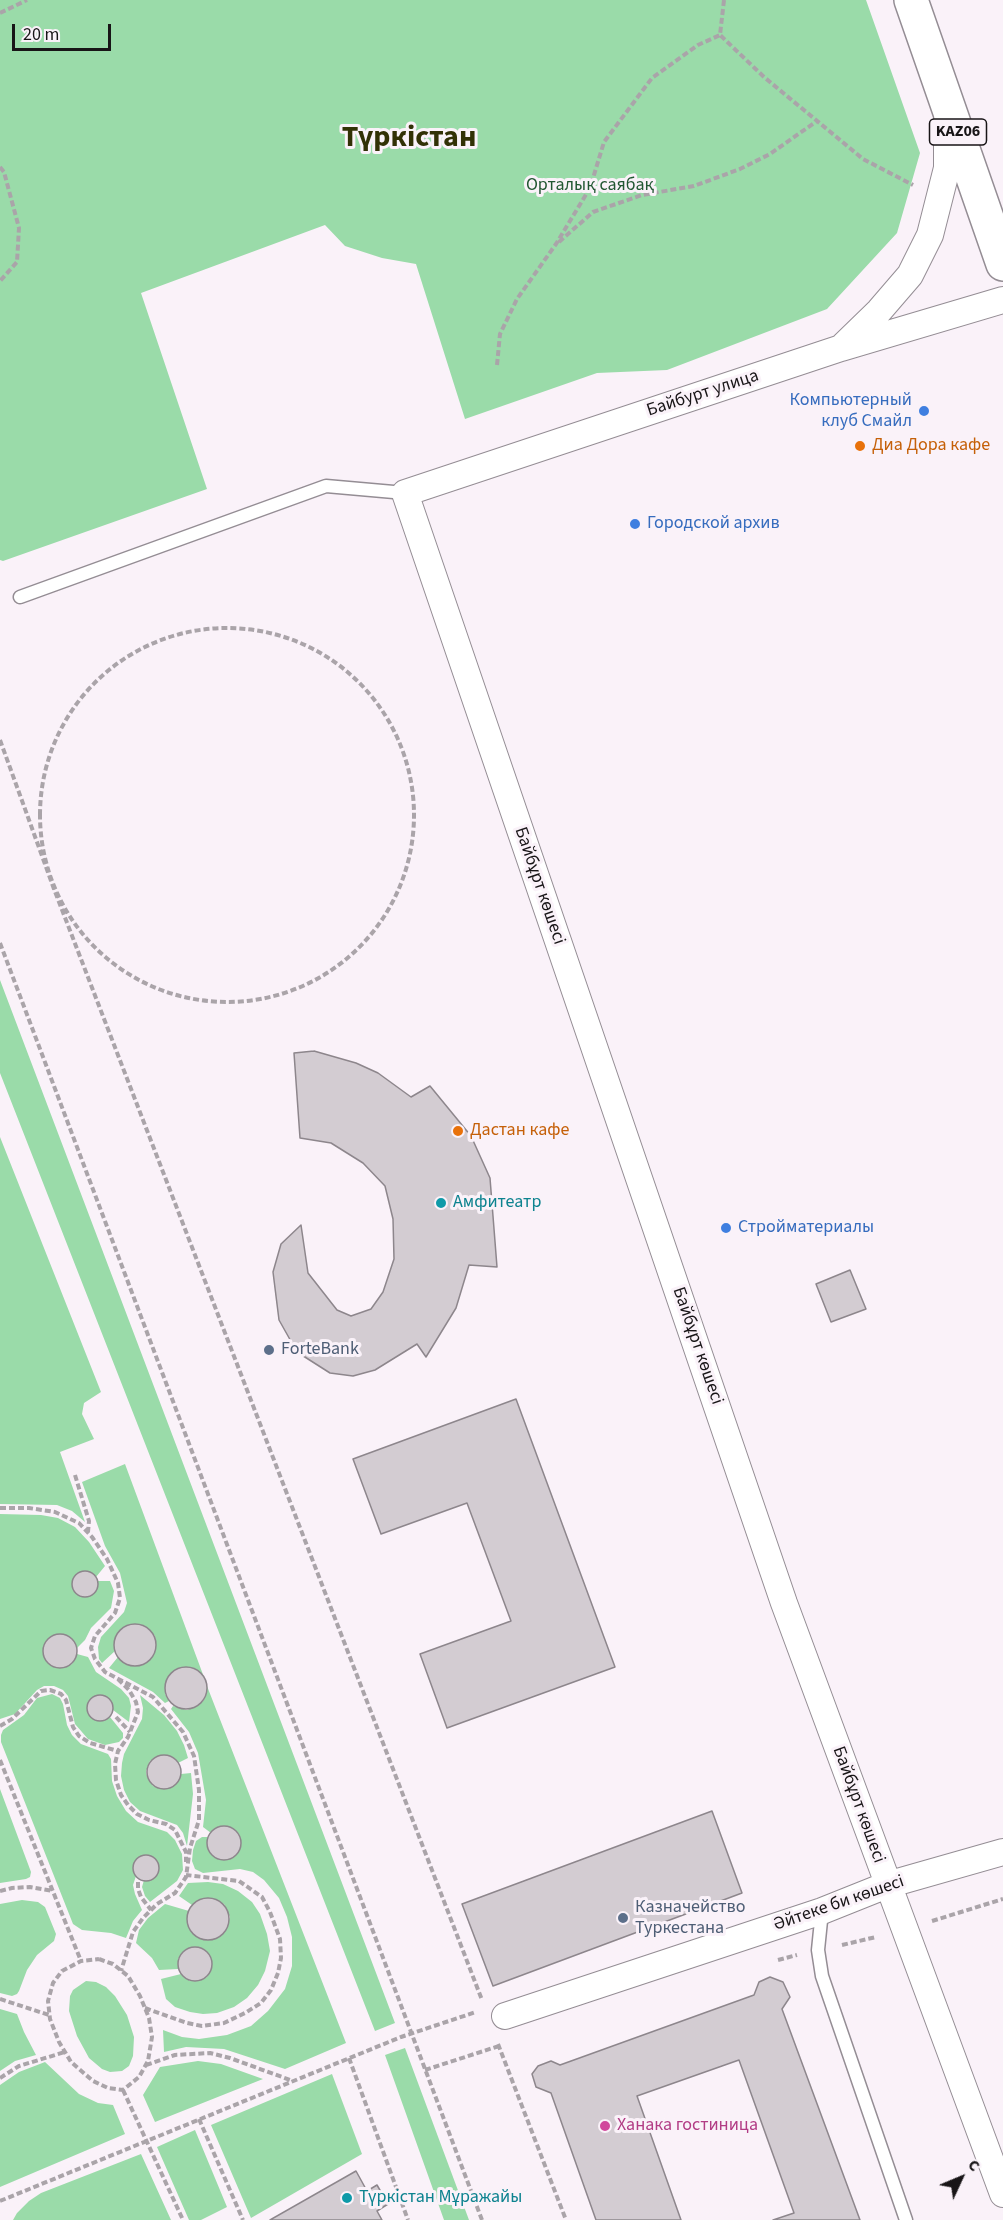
<!DOCTYPE html>
<html>
<head>
<meta charset="utf-8">
<style>
	body { margin:0 }
	#map { position:relative; width:1003px; height:2220px; overflow:hidden; background:#faf2f9; font-family:"Source Sans 3",sans-serif }
	canvas { display:block }
	.north { position:absolute; left:931px; top:2148px; width:60px; height:60px; -webkit-text-stroke:4px #faf2f9; paint-order:stroke; rotate:46deg; font-size:16px; font-weight:700; line-height:24px; text-align:center; color:#181517 }
	.north::after { content:''; display:block; margin:auto; width:21px; height:27px; background:#181517; clip-path:polygon(50% 0,100% 100%,50% 72%,0 100%) }
	.scale { position:absolute; left:12px; top:24px; width:99px; height:27px; box-sizing:border-box; border:3px solid #181517; border-top:0; padding-left:8px; font-size:18px; line-height:21px; white-space:nowrap; color:#181517; -webkit-text-stroke:4px #faf2f9; paint-order:stroke }
</style>
</head>
<body>
<div id="map">
<canvas width="1003" height="2220"></canvas>
<div class="north">С</div>
<div class="scale">20 m</div>
</div>
<script>
const c = document.querySelector('canvas').getContext('2d');
c.lineJoin = 'round';
function fill(path, color) { c.fillStyle = color; c.fill(path, 'evenodd'); }
const poly = rows => new Path2D(rows.map(r => 'M' + r).join(''));
function stroke(path, color, width, dash) { c.strokeStyle = color; c.lineWidth = width; c.lineCap = dash ? 'butt' : 'round'; c.setLineDash(dash || []); c.stroke(path); }
function drawText(font, color, halo, rows, align = 'center') {
  c.font = font + ' "Source Sans 3",sans-serif'; c.lineWidth = 6; c.setLineDash([]); c.textBaseline = 'middle'; c.strokeStyle = halo; c.fillStyle = color; for (const [text, x, y, turn = 0] of rows) {
    c.save(); c.translate(x, y); c.rotate((+turn || 0) * Math.PI / 180); c.textAlign = isNaN(turn) ? turn : align; if (halo) c.strokeText(text, 0, 0); c.fillText(text, 0, 0); c.restore();
  }
}
fill(poly([
	[0,0,866,0,920,153,897,233,827,309,667,370,597,373,465,419,416,264,382,258,345,246,325,225,141,293,207,489,3,561,0,560],
	[0,980,395,2023,375,2031,0,1073],
	[0,1137,101,1392,84,1403,82,1414,94,1439,60,1452,85,1522,72,1511,57,1505,0,1504],
	[125,1464,205,1680,195,1670,182,1668,175,1670,166,1681,165,1694,169,1701,165,1703,153,1692,109,1668,118,1657,129,1665,136,1666,143,1665,153,1656,156,1643,155,1636,145,1626,132,1624,125,1627,116,1637,115,1651,102,1663,99,1659,98,1647,101,1637,124,1612,127,1603,120,1573,105,1546,82,1482],
	[0,1514,41,1515,58,1518,75,1527,89,1542,105,1566,96,1577,89,1572,77,1573,72,1585,79,1595,87,1596,97,1589,97,1581,110,1581,114,1591,111,1608,91,1628,85,1640,77,1648,71,1638,61,1634,56,1635,46,1641,43,1651,46,1661,56,1668,62,1668,72,1664,77,1654,88,1657,96,1672,121,1689,129,1698,131,1706,129,1722,113,1710,111,1702,105,1696,97,1696,88,1705,89,1713,94,1720,103,1721,110,1717,123,1733,123,1738,119,1742,105,1745,88,1739,75,1724,68,1696,63,1690,54,1686,44,1686,37,1690,15,1714,0,1719],
	[207,1686,346,2043,285,2069,224,2049,186,2047,164,2052,163,2030,182,2037,199,2039,227,2035,251,2026,268,2011,285,1989,292,1966,292,1937,287,1917,279,1898,264,1880,253,1872,240,1869,203,1873,195,1869,192,1861,193,1850,196,1841,202,1837,208,1837,207,1843,210,1853,220,1859,226,1860,236,1855,241,1845,239,1834,230,1827,219,1826,211,1833,203,1827,206,1800,198,1753,189,1732,171,1709,173,1706,187,1710,199,1705,204,1700],
	[52,1694,60,1698,63,1704,67,1725,72,1735,81,1744,108,1754,111,1759,112,1781,117,1796,126,1811,138,1822,167,1832,175,1840,182,1854,183,1870,177,1881,150,1902,145,1896,142,1887,144,1880,156,1876,159,1864,154,1858,146,1855,136,1860,133,1869,136,1876,133,1885,135,1894,142,1910,133,1921,126,1938,111,1933,82,1930,73,1924,1,1742,1,1735,3,1730,24,1715,37,1698],
	[140,1695,164,1715,177,1731,184,1745,188,1758,178,1763,170,1756,159,1756,150,1761,146,1771,147,1777,153,1786,165,1789,175,1785,181,1774,191,1773,193,1794,187,1846,183,1833,177,1825,140,1811,130,1802,124,1790,121,1776,122,1763,124,1754,142,1719,143,1708],
	[0,1789,31,1872,30,1877,26,1879,0,1883],
	[208,1882,223,1884,238,1891,252,1902,260,1914,267,1934,270,1951,265,1971,258,1985,247,1998,234,2007,217,2013,203,2014,190,2012,175,2007,166,1999,161,1979,181,1974,190,1981,201,1980,207,1977,212,1967,209,1955,201,1948,190,1948,185,1950,178,1959,178,1969,159,1970,152,1958,136,1943,139,1930,148,1918,165,1904,189,1911,188,1925,196,1936,209,1940,222,1935,226,1930,230,1917,224,1904,211,1898,205,1898,192,1905,179,1896,188,1883],
	[22,1900,38,1902,45,1907,56,1934,54,1941,37,1955,27,1970,19,1991,17,1994,12,1996,0,1993,0,1904],
	[86,1981,96,1982,106,1987,115,1996,127,2015,134,2037,133,2056,129,2066,122,2071,110,2072,102,2069,89,2058,77,2036,69,2011,70,1996,73,1990],
	[0,2009,17,2014,24,2032,36,2055,15,2061,0,2071],
	[405,2048,469,2220,444,2220,385,2055],
	[198,2061,221,2064,263,2079,155,2122,143,2095,160,2067],
	[45,2062,79,2094,98,2103,113,2105,125,2134,0,2187,0,2085,19,2072],
	[332,2074,362,2154,251,2218,211,2125],
	[195,2130,227,2207,201,2220,189,2220,157,2147],
	[141,2154,171,2220,13,2220,17,2213,29,2201,41,2193]
]), '#9adba9');
const building = poly([
	[314,1051,356,1063,378,1073,411,1097,430,1086,471,1136,490,1178,497,1267,469,1265,456,1308,426,1357,417,1344,375,1370,353,1376,330,1373,297,1352,279,1320,273,1272,281,1244,301,1225,308,1273,337,1310,351,1316,371,1309,383,1292,394,1259,393,1219,385,1186,363,1163,331,1143,300,1138,294,1053,314,1051],
	[850,1270,866,1309,831,1322,816,1284,850,1270],
	[516,1399,615,1667,447,1728,420,1654,511,1621,467,1503,381,1534,353,1459,516,1399],
	'72 1584a13 13 0 1 1 26 0a13 13 0 1 1-26 0Z',
	'114 1645a21 21 0 1 1 42 0a21 21 0 1 1-42 0Z',
	'43 1651a17 17 0 1 1 34 0a17 17 0 1 1-34 0Z',
	'165 1688a21 21 0 1 1 42 0a21 21 0 1 1-42 0Z',
	'87 1708a13 13 0 1 1 26 0a13 13 0 1 1-26 0Z',
	'147 1772a17 17 0 1 1 34 0a17 17 0 1 1-34 0Z',
	[712,1811,742,1893,493,1986,462,1904,712,1811],
	'207 1843a17 17 0 1 1 34 0a17 17 0 1 1-34 0Z',
	'133 1868a13 13 0 1 1 26 0a13 13 0 1 1-26 0Z',
	'187 1919a21 21 0 1 1 42 0a21 21 0 1 1-42 0Z',
	'178 1964a17 17 0 1 1 34 0a17 17 0 1 1-34 0Z',
	[770,1977,783,1982,790,1997,782,2009,860,2220,773,2220,794,2213,739,2060,637,2096,681,2220,596,2220,551,2093,536,2087,532,2074,538,2066,551,2061,560,2065,754,1995,759,1982,770,1977],
	[356,2171,367,2191,377,2185,388,2204,377,2211,382,2220,270,2220,356,2171]
]);
fill(building, '#d3ccd2');
stroke(building, '#8d868c', 1.5);
const lane = poly([
	[20,597,326,486,405,493],
	[822,1911,818,1950,822,1976,906,2220]
]);
const street = poly([
	[1003,300,841,348,405,493,784,1603,1003,2194],
	[844,345,879,311,910,275,930,235,947,168,947,121],
	[505,2016,822,1911,887,1885,1003,1852]
]);
const primary = poly([
	[911,0,1003,264]
]);
stroke(lane, '#948d94', 15);
stroke(street, '#948d94', 28);
stroke(primary, '#948d94', 36);
stroke(poly([
	[724,0,720,35,764,77,863,159,913,185],
	[0,13,27,0],
	[0,167,4,172,19,228,17,262,0,281],
	[559,242,593,212,642,195,694,186,740,169,770,154,817,121],
	[497,365,500,334,517,299,556,244,590,188,604,142,652,78,698,45,720,35],
	'40 815a187 187 0 1 1 374 0a187 187 0 1 1-374 0Z',
	[0,740,54,889,482,2000],
	[0,943,482,2220],
	[75,1475,89,1521,88,1532],
	[0,1508,29,1508,55,1512,79,1523,92,1537,107,1559,118,1583,120,1598,115,1613,95,1636,91,1648,95,1659,105,1672,153,1697,183,1732,194,1756,199,1790,199,1820,190,1848,186,1877,175,1893,157,1904,143,1918,133,1932,121,1971],
	[118,1679,129,1690,136,1702,138,1712,128,1737,118,1751,115,1764,116,1780,121,1795,128,1805,137,1814,149,1820,166,1824,175,1830,186,1852,186,1862],
	[116,1717,130,1732],
	[0,1726,12,1719,41,1691,50,1690,61,1694,66,1700,73,1727,79,1736,90,1743,118,1751],
	[0,1760,81,1961],
	[138,1882,138,1889,141,1897,151,1910],
	[0,1891,12,1888,30,1887,53,1891],
	[932,1921,1003,1899],
	[842,1945,876,1937],
	[99,1959,113,1964,128,1976,140,1996,149,2018,152,2037,148,2061,139,2077,123,2090,108,2088,93,2081,71,2062,59,2042,50,2019,48,2001,53,1983,62,1971,81,1961,99,1959],
	[778,1960,797,1955],
	[0,1999,49,2015],
	[145,2008,187,2023,202,2026,224,2023,245,2013,261,2003,271,1990,278,1973,281,1958,280,1939,270,1912,262,1897,239,1881,186,1875],
	[498,2044,566,2220],
	[349,2058,408,2220],
	[146,2065,175,2055,210,2053,230,2058,293,2081],
	[425,2070,499,2046],
	[0,2078,19,2066,65,2052],
	[123,2090,183,2220],
	[199,2119,243,2220],
	[0,2201,401,2037,476,2012]
]), '#aaa4a9', 4, [6, 3]);
stroke(lane, '#fff', 12);
stroke(street, '#fff', 26);
stroke(primary, '#fff', 33);
for (const [x, y, r, color] of [
	[924,411,6,"#3f7fe0"],
	[860,446,6,"#e8710a"],
	[635,524,6,"#3f7fe0"],
	[458,1131,6,"#e8710a"],
	[441,1203,6,"#0f9aa8"],
	[726,1228,6,"#3f7fe0"],
	[269,1350,6,"#5c6f8a"],
	[623,1918,6,"#5c6f8a"],
	[605,2126,6,"#d1479c"],
	[347,2198,6,"#0f9aa8"]
]) { const dot = new Path2D(); dot.arc(x, y, r, 0, 2 * Math.PI); c.fillStyle = color; c.fill(dot); stroke(dot, '#faf2f9', 2); }
for (const [x, y, w] of [
	[958,132,57]
]) { const box = new Path2D(); box.roundRect(x - w / 2, y - 13, w, 26, 4.5); c.fillStyle = '#faf2f9'; c.fill(box); stroke(box, '#181517', 1.5); }
drawText('bold 16px', '#181517', null, [
	["KАZ06",958,132]
]);
drawText('18px', '#225732', '#faf2f9', [
	["Орталық саябақ",590,186]
]);
drawText('18px', '#181517', '#faf2f9', [
	["Байбурт улица",703,394,-18],
	["Байбұрт көшесі",539,886,71],
	["Байбұрт көшесі",697,1346,71],
	["Байбұрт көшесі",858,1805,70],
	["Әйтеке би көшесі",839,1904,-19]
]);
drawText('18px', '#366cbe', '#faf2f9', [
	["Компьютерный",912,401,"right"],
	["клуб Смайл",912,422,"right"],
	["Городской архив",647,524],
	["Стройматериалы",738,1228]
], 'left');
drawText('18px', '#c56008', '#faf2f9', [
	["Диа Дора кафе",872,446],
	["Дастан кафе",470,1131]
], 'left');
drawText('18px', '#0d838f', '#faf2f9', [
	["Амфитеатр",453,1203],
	["Түркістан Мұражайы",359,2198]
], 'left');
drawText('18px', '#4e5e75', '#faf2f9', [
	["ForteBank",281,1350],
	["Казначейство",635,1908],
	["Туркестана",635,1929]
], 'left');
drawText('18px', '#b23c85', '#faf2f9', [
	["Ханака гостиница",617,2126]
], 'left');
drawText('bold 30px', '#323106', '#faf2f9', [
	["Түркістан",409,139]
]);
</script>
</body>
</html>
